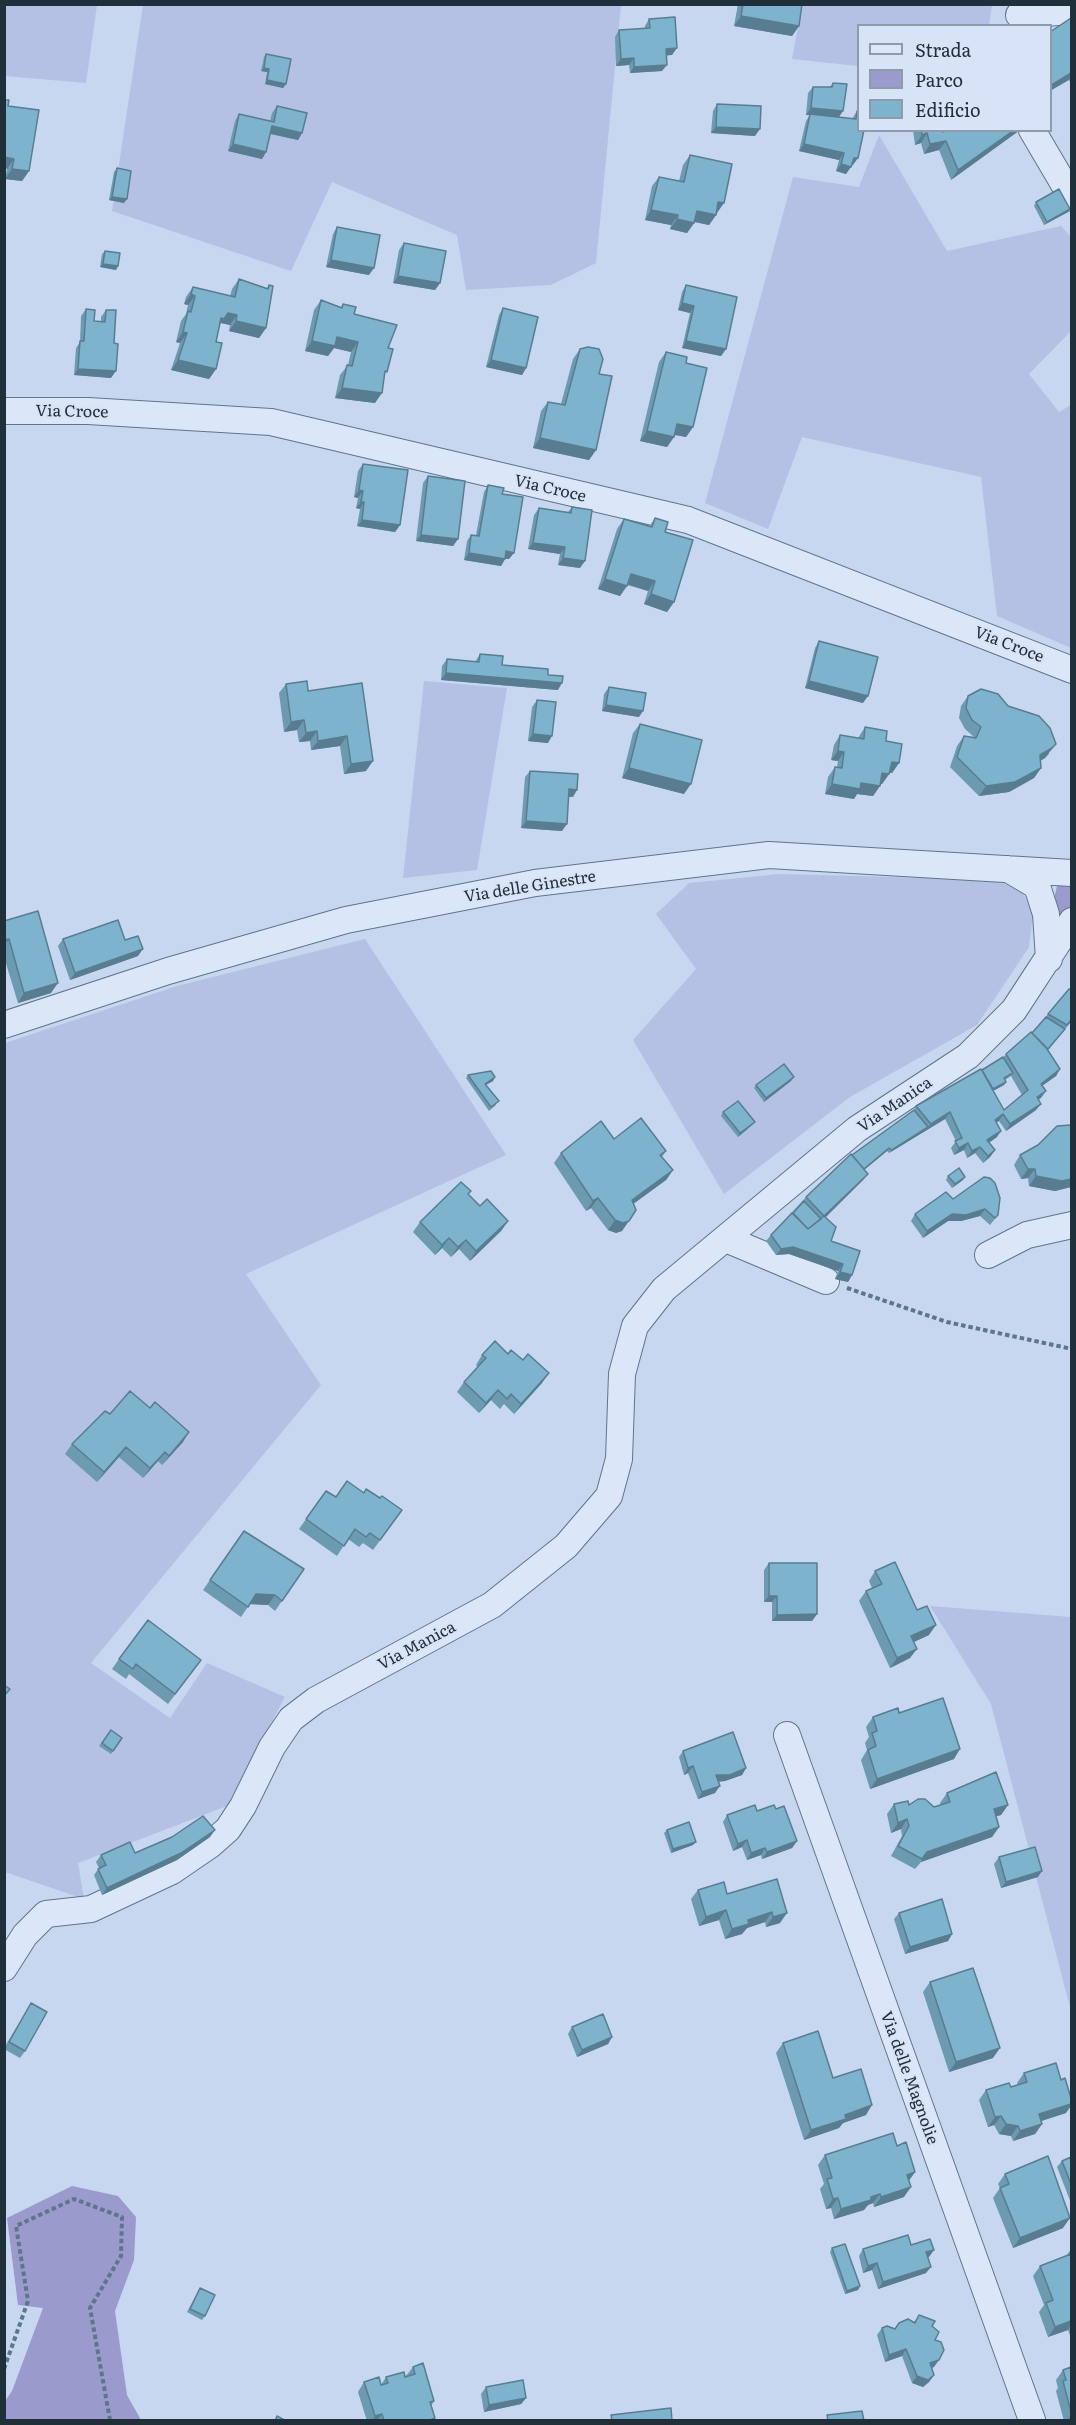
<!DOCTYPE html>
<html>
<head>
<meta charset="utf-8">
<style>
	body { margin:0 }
	#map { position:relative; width:1076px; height:2425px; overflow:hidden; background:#c7d7ef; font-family:Literata,serif }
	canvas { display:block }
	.frame { position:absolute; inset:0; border:6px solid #20303b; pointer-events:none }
	.legend { position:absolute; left:857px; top:24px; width:195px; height:108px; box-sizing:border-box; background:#d7e3f6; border:2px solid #8e9bab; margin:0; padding:8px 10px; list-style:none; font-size:18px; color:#20303b }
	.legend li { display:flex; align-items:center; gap:12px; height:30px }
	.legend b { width:30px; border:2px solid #8e9bab }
</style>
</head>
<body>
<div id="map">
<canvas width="1076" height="2425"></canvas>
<div class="frame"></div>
<ul class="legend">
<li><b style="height:8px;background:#dbe7f9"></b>Strada</li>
<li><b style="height:16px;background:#9b9acd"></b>Parco</li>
<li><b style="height:16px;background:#7db3cd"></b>Edificio</li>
</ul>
</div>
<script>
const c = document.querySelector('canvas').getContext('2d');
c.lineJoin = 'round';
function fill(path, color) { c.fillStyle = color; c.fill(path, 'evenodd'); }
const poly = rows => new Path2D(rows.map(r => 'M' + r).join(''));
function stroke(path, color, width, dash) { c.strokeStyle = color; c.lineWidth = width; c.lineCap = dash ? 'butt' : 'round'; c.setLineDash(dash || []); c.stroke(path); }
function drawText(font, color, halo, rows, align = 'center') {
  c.font = font + ' Literata,serif'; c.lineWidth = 4.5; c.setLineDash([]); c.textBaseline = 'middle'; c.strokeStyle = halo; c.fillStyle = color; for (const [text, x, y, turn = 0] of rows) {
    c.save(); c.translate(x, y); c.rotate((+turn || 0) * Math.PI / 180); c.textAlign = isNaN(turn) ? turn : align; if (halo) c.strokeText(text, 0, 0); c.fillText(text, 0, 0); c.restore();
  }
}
fill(poly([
	[4,5,97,5,86,83,5,76],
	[143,5,621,5,596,263,551,285,466,290,457,235,332,182,291,271,112,211],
	[802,5,992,5,989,25,858,26,858,66,792,59],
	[879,135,947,251,1061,226,1071,237,1071,331,1029,374,1059,412,1071,405,1071,648,997,616,981,477,802,437,768,529,705,503,793,177,859,187],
	[424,681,507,688,477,870,403,878],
	[780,874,999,880,1023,893,1033,914,1029,947,977,1025,850,1097,724,1194,633,1040,696,969,656,914,689,883],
	[365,939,506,1155,246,1274,321,1385,91,1663,170,1718,207,1663,285,1697,227,1806,78,1863,84,1899,5,1872,5,1043,177,986],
	[930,1606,1071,1617,1071,2011,991,1704]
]), '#b4c1e5');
fill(poly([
	[1058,881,1071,883,1071,907,1062,926,1057,925,1055,895],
	[72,2186,118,2196,136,2217,134,2260,115,2311,127,2395,141,2420,5,2420,5,2401,12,2391,43,2308,18,2305,7,2218]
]), '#9b9acd');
const minor = poly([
	[1019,15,1072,11],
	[1032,130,1072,198],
	[4,411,88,411,271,422,688,520,1072,670],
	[1008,869,1037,886,1046,914,1049,959],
	[4,1025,168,971,346,920,535,883,769,855,1072,873],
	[726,1239,826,1281],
	[988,1255,1027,1235,1072,1225],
	[787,1735,1032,2420],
	[4,1968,25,1935,46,1914,91,1909,172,1871,210,1845,228,1829,243,1806,272,1747,291,1719,316,1700,492,1605,566,1546,609,1496,619,1459,622,1374,635,1326,664,1289,857,1129,968,1056,1014,1010,1072,921]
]);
stroke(minor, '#5c768b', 28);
stroke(poly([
	[847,1288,947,1322,1072,1349],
	[4,2369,28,2301,16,2226,74,2199,122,2217,121,2256,90,2308,110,2420]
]), '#5c768b', 4, [4.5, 3]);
stroke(minor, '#dbe7f9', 26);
fill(poly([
	[738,4,802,4,799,26,792,36,734,26],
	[1071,18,1071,84,1069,80],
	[649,19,672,55,667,55,662,71,630,73,629,65,616,66,615,37,619,30,645,29,645,26],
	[266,54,286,84,283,88,265,84,267,72,261,71,264,57],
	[833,83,839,117,852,119,857,111,853,165,851,165,846,174,836,171,839,160,799,151,806,121,810,115,806,115,808,93,813,87,830,87],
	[717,104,755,136,711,133,713,111],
	[8,106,29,171,22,181,5,179,7,169],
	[277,106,302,133,298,140,270,134,266,152,262,159,228,151,235,121,239,114,270,121,272,113],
	[913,130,1020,130,951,180,939,150,924,154,921,143,915,145],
	[690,155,717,213,716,215,709,225,695,222,687,233,670,229,671,225,645,220,652,186,659,177,679,181,683,165],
	[117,168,124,203,109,200,114,172],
	[1036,202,1070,209,1068,212,1044,225,1034,206],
	[337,227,369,275,326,267,333,234],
	[404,243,440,283,435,290,393,283,399,250],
	[105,251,118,266,116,270,100,267,102,254],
	[239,279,267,288,269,285,266,328,259,338,229,331,230,325,221,323,219,326,216,342,216,369,209,379,171,370,180,343,176,342,181,321,186,314,188,305,184,304,186,297,193,287,230,296,232,289],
	[686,285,726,349,721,356,682,348,690,313,678,310,682,292],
	[321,300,341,307,343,304,388,348,384,376,375,403,335,398,340,375,348,365,351,352,334,348,328,356,305,351,314,310],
	[503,308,526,368,522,375,486,367,499,315],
	[86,309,94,321,101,321,101,317,106,310,111,378,74,375,76,348,80,342,81,316],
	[580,349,599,374,596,450,589,460,533,448,541,411,548,402,561,404,573,359],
	[666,352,686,363,693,427,686,437,675,435,667,447,640,441,659,362],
	[363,464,400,525,395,532,357,526,360,509,356,508,358,498,354,497,358,471],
	[428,476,458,539,453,546,416,541,423,483],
	[488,485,502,494,509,559,505,559,501,566,464,560,467,541,471,535,476,535,484,492],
	[572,507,580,568,558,565,560,554,528,549,534,515,539,508,568,512],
	[655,518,665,532,674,602,667,612,644,604,648,591,627,585,620,596,598,589,617,529,624,519,649,527],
	[819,641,863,703,805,688,815,648],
	[480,654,502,665,548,675,558,690,441,680,442,666,447,659,475,662],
	[362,683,366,771,344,774,340,746,311,750,310,741,299,742,297,730,284,732,279,693,286,684,308,691],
	[609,687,639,717,602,711,604,694],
	[968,696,1049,754,1045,758,1040,761,1041,768,1034,778,1009,792,979,796,950,767,957,746,964,736,974,737,965,729,959,718,961,706],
	[537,700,548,743,528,741,532,707],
	[640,724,684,794,622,778,633,733],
	[865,727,886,741,899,763,892,773,890,773,882,784,881,784,880,786,873,796,857,794,854,799,825,794,828,777,835,767,837,767,838,761,831,760,834,745,840,735,858,738],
	[530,771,573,797,569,797,562,831,521,828,525,777],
	[4,921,51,993,18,1003,4,957],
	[63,939,125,940,138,956,70,980,58,946],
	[1048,1014,1071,1022,1048,1050,1060,1069,1056,1076,1042,1086,1046,1091,1038,1099,1036,1110,1006,1131,999,1121,997,1122,997,1137,989,1143,995,1150,990,1157,983,1163,975,1153,967,1158,964,1150,954,1155,951,1148,956,1141,945,1119,889,1153,887,1151,864,1170,863,1180,825,1217,831,1241,852,1275,848,1282,835,1279,838,1271,789,1254,776,1255,766,1241,771,1235,806,1197,852,1155,914,1110,916,1106,1003,1058,1006,1054,1032,1033],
	[1011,1076,1022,1095,1004,1110,993,1091,1004,1085,1006,1082,1005,1080],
	[468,1075,495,1077,493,1081,486,1085,496,1105,489,1111,466,1078],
	[791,1081,764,1102,754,1088,756,1085],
	[723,1112,755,1122,752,1125,738,1137,721,1116],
	[1071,1125,1071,1187,1055,1191,1029,1186,1028,1178,1021,1179,1014,1165,1020,1155],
	[614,1139,666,1151,662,1157,673,1170,666,1180,633,1204,622,1231,616,1233,608,1230,591,1208,586,1211,554,1163,561,1153],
	[948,1176,963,1180,952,1188,946,1180],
	[984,1177,998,1215,990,1225,980,1216,961,1221,948,1221,923,1238,911,1221,915,1214,953,1199],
	[468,1194,480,1206,508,1221,501,1231,470,1261,459,1249,451,1257,442,1248,435,1255,413,1232,420,1222],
	[508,1354,542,1383,514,1414,504,1404,500,1409,491,1400,479,1413,457,1392,464,1382,478,1367,476,1365,482,1355],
	[110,1414,183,1442,162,1465,158,1461,143,1478,119,1457,97,1482,65,1454,72,1444],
	[326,1491,336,1497,364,1493,380,1498,402,1510,373,1550,363,1543,359,1547,348,1539,337,1556,299,1529],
	[244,1531,304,1569,275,1611,268,1605,250,1604,241,1617,203,1590],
	[769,1563,817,1614,812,1621,772,1621,772,1602,764,1602,764,1570],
	[875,1571,917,1610,929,1635,914,1642,910,1658,890,1668,859,1601,866,1591,872,1588,869,1581],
	[119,1659,194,1670,168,1704,129,1674,126,1679,112,1669],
	[899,1713,954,1759,870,1789,861,1760,867,1750,865,1743,869,1737,866,1727,873,1717],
	[111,1730,122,1738,111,1754,99,1746],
	[683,1751,746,1768,742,1775,725,1781,718,1782,715,1793,698,1799,688,1773,684,1775,679,1757],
	[947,1793,1008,1805,1001,1815,996,1816,999,1827,992,1837,921,1862,915,1869,891,1856,902,1836,901,1829,891,1833,887,1814,894,1804,934,1807,941,1805,940,1803],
	[776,1809,797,1841,792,1848,762,1859,761,1855,747,1860,742,1847,733,1851,723,1822,727,1815],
	[667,1830,693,1845,671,1853,664,1833],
	[210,1837,177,1860,102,1895,94,1875,99,1868,96,1862,101,1855,135,1853],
	[999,1857,1038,1877,1001,1888,994,1864],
	[777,1879,780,1923,766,1927,765,1922,747,1928,742,1934,725,1939,719,1920,699,1926,691,1899,698,1890,727,1894],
	[899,1913,952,1934,948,1941,905,1954,894,1919],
	[930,1982,993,2058,949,2072,923,1992],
	[31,2003,25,2051,20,2058,4,2049,4,2048],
	[572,2027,612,2037,608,2044,577,2057,568,2034],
	[783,2043,866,2115,843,2123,839,2128,804,2140,776,2053],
	[1024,2073,1066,2113,1041,2121,1042,2124,1035,2134,1013,2141,1011,2136,999,2134,994,2125,988,2127,979,2100,986,2090,1011,2087,1018,2085,1017,2083],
	[897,2146,915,2172,909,2180,904,2197,874,2207,873,2203,868,2205,864,2210,834,2219,831,2208,826,2209,820,2189,824,2184,818,2165,825,2155],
	[1071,2157,1071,2203,1057,2167,1062,2161],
	[1005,2174,1063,2228,1013,2248,993,2198,1000,2188,998,2184],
	[911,2245,929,2257,928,2257,926,2273,878,2289,872,2270,863,2273,859,2256,863,2249],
	[832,2248,860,2286,858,2290,845,2294,830,2252],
	[1071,2249,1071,2338,1068,2330,1048,2337,1039,2312,1044,2305,1033,2276,1040,2266,1066,2256],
	[200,2288,205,2316,202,2320,187,2312],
	[919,2315,932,2326,935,2340,934,2367,931,2368,934,2375,929,2382,923,2387,912,2383,902,2356,885,2362,877,2335,882,2328,895,2329,914,2322],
	[413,2367,434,2401,431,2406,435,2418,433,2421,367,2421,358,2392,364,2382,381,2385,386,2377,406,2376],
	[1071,2367,1071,2421,1064,2421,1056,2391,1058,2388,1056,2380,1063,2370],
	[486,2387,526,2398,521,2404,484,2412,481,2394]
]), '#6c9ab0');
fill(poly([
	[741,16,799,26,792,36,734,26],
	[677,48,672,55,661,56,666,49],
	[634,58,629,65,616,66,621,59],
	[667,65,662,71,630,73,634,67],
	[264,68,269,69,267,72,261,71],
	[1071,73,1071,76,1069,80,1050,91,1050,86],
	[267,80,286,84,283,88,265,84],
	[811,108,843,111,839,117,806,115],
	[272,126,302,133,298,140,267,133],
	[716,127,760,129,755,136,711,133],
	[1014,130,1020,130,951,180,958,170],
	[927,133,921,143,915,145,922,135],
	[946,141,939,150,924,154,930,144],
	[233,144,266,152,262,159,228,151],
	[804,144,844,153,839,160,799,151],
	[4,157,14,159,7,169,4,168],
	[854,158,858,158,853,165,849,165],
	[841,164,851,167,846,174,836,171],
	[12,169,29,171,22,181,5,179],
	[112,197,127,199,124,203,109,200],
	[718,202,724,203,717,213,711,212],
	[1070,209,1068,212,1044,225,1047,222],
	[651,210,678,215,671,225,645,220],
	[697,211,716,215,709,225,690,221],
	[677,219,694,223,687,233,670,229],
	[331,260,374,268,369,275,326,267],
	[103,264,118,266,116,270,100,267],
	[398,276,440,283,435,290,393,283],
	[191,294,195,296,188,305,184,304],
	[682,303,694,306,690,313,678,310],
	[228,313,237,315,230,325,221,323,217,329,221,318],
	[236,321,266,328,259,338,229,331],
	[183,332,187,333,180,343,176,342],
	[337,337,358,342,351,352,334,348,328,356,305,351,312,341],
	[686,341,726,349,721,356,682,348],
	[178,360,216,369,209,379,171,370],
	[491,360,526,368,522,375,486,367],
	[78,369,116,371,111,378,74,375],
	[342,388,382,393,375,403,335,398],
	[677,424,693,427,686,437,670,434],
	[647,431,674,437,667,447,640,441],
	[540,438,596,450,589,460,533,448],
	[359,490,363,491,358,498,354,497],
	[361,502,364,502,360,509,356,508],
	[362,520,400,525,395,532,357,526],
	[421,535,458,539,453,546,416,541],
	[533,543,565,547,560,554,528,549],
	[506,551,514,553,509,559,502,558],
	[469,553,505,559,501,566,464,560],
	[563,558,585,561,580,568,558,565],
	[631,574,655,581,648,591,624,583],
	[605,579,627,586,620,596,598,589],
	[651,594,674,602,667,612,644,604],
	[446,673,562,683,558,690,441,680],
	[809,681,868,696,863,703,805,688],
	[606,705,643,711,639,717,602,711],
	[304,720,297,730,284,732,291,722],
	[317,731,310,741,299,742,306,733],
	[533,734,552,736,548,743,528,741],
	[347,736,340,746,311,750,318,741],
	[1056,744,1045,758,1033,765,1040,755],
	[838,751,844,752,838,761,831,760],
	[373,761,366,771,344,774,351,764],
	[892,762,899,763,892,773,885,772],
	[629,768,691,784,684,794,622,778],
	[1041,768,1034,778,1009,792,979,796,986,786],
	[882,773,889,774,882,784,875,783],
	[861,783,880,786,873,796,857,794,854,799,825,794,832,784],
	[569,789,577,790,573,797,565,796],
	[526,821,567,824,562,831,521,828],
	[9,939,4,946,4,940],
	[143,949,138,956,70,980,75,973],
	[58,983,51,993,18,1003,24,993],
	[1060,1069,1056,1076,1036,1090,1041,1084],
	[495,1077,493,1081,482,1087,485,1084],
	[794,1077,791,1081,764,1102,766,1098],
	[1006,1082,1004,1085,987,1094,989,1090],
	[1046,1091,1041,1098,1032,1104,1037,1097],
	[1041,1104,1036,1110,1006,1131,1010,1124],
	[950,1112,945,1119,889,1153,892,1150,928,1127,931,1124],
	[1003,1114,999,1121,990,1127,995,1120],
	[755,1122,752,1125,738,1137,740,1133],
	[1001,1131,997,1137,982,1147,987,1140],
	[968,1143,964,1150,954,1155,959,1148],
	[980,1147,975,1153,967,1158,972,1151],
	[889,1148,887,1151,859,1174,861,1171],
	[995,1150,990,1157,983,1163,988,1156],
	[1028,1169,1035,1169,1028,1178,1021,1179],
	[673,1170,666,1180,625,1210,632,1200],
	[868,1174,863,1180,820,1223,824,1216],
	[1036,1176,1071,1179,1071,1187,1055,1191,1029,1186],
	[965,1177,963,1180,952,1188,955,1184],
	[598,1198,591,1208,586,1211,593,1201],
	[985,1209,980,1216,961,1221,948,1221,923,1238,927,1231,952,1214],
	[615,1220,629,1221,622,1231,616,1233,608,1230],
	[508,1221,501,1231,470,1261,476,1251],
	[449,1238,442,1248,435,1255,442,1245],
	[466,1240,459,1249,451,1257,458,1247],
	[793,1247,843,1264,838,1271,789,1254,776,1255,781,1249],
	[840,1272,852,1275,848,1282,835,1279],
	[549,1373,542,1383,514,1414,521,1404],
	[498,1390,491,1400,479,1413,486,1403],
	[189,1432,183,1442,162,1465,169,1456],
	[126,1447,119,1457,97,1482,104,1472],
	[165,1452,158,1461,143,1478,150,1468],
	[256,1594,275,1595,268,1605,249,1604],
	[769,1596,777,1596,772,1602,764,1602],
	[817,1614,812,1621,772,1621,777,1615],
	[936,1625,929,1635,905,1646,911,1636],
	[917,1649,910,1658,890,1668,897,1658],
	[960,1749,954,1759,870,1789,877,1779],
	[693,1766,688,1773,684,1775,688,1768],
	[746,1768,742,1775,725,1781,711,1782,716,1775],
	[720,1786,715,1793,698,1799,702,1792],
	[1008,1805,1001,1815,987,1819,994,1809],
	[907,1819,901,1829,891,1833,898,1823],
	[999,1827,992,1837,921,1862,927,1852],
	[215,1830,210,1837,177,1860,102,1895,107,1888],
	[747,1840,742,1847,733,1851,738,1844],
	[797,1841,792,1848,762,1859,767,1852],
	[696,1842,693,1845,671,1853,673,1849],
	[765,1848,761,1855,747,1860,751,1853],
	[1042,1871,1038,1877,1001,1888,1006,1882],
	[726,1910,719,1920,699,1926,706,1917],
	[772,1912,765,1922,747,1928,742,1934,725,1939,732,1929,748,1920],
	[787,1913,780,1923,766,1927,773,1917],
	[952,1934,948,1941,905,1954,910,1947],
	[612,2037,608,2044,577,2057,582,2050],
	[1000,2048,993,2058,949,2072,956,2062],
	[1071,2104,1071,2106,1066,2113,1032,2124,1039,2114],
	[872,2105,866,2115,843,2123,839,2128,804,2140,811,2130,845,2115],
	[1001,2116,994,2125,988,2127,995,2117],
	[1006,2124,1018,2126,1011,2136,999,2134],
	[1042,2124,1035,2134,1013,2141,1020,2131],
	[915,2172,908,2182,907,2175],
	[911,2187,904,2197,874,2207,881,2197],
	[880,2194,873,2203,868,2205,864,2210,834,2219,841,2209],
	[838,2198,831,2208,826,2209,833,2199],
	[1070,2218,1063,2228,1013,2248,1020,2238],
	[934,2250,929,2257,922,2259,926,2252],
	[877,2263,872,2270,863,2273,868,2266],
	[931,2267,926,2273,878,2289,883,2282],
	[860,2286,858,2290,845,2294,847,2291],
	[1071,2321,1071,2324,1068,2330,1048,2337,1055,2327],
	[906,2349,902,2356,885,2362,889,2355],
	[939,2360,934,2367,925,2370,930,2363],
	[934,2375,929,2382,923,2387,912,2383,917,2376],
	[526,2398,521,2404,484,2412,489,2405],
	[382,2414,377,2421,372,2421,375,2416],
	[1071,2415,1071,2421,1067,2421]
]), '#587d90');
const building = poly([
	[743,4,802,4,799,26,741,16,743,4],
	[675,17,677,48,666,49,667,65,634,67,634,58,621,59,619,30,650,28,649,19,675,17],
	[1071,18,1071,73,1050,86,1050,32,1071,18],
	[266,54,291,59,286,84,267,80,269,69,264,68,266,54],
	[833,83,847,84,843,111,811,108,813,87,832,87,833,83],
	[4,100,9,100,8,106,39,110,29,171,12,169,14,159,4,157,4,100],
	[717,104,761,106,760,129,716,127,717,104],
	[277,106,307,113,302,133,272,126,266,152,233,144,239,114,274,122,277,106],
	[857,111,858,111,858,130,864,130,858,158,854,158,851,167,841,164,844,153,804,144,810,114,856,119,857,111],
	[921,130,942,130,943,132,947,130,1014,130,958,170,946,141,930,144,927,133,922,135,921,130],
	[690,155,732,164,724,203,718,202,716,215,697,211,694,223,677,219,678,215,651,210,659,177,684,182,690,155],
	[117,168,131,171,127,199,112,197,117,168],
	[1059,189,1070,209,1047,222,1036,202,1059,189],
	[337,227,380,235,374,268,331,260,337,227],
	[404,243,446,251,440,283,398,276,404,243],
	[105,251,120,253,118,266,103,264,105,251],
	[239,279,268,289,269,285,273,286,266,328,236,321,237,315,228,313,224,319,221,318,216,342,222,343,216,369,178,360,187,333,183,332,188,311,191,312,195,296,191,294,193,287,235,297,239,279],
	[686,285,737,297,726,349,686,341,694,306,682,303,686,285],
	[321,300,342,308,343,304,356,307,354,314,397,325,388,348,393,349,387,372,385,371,382,393,342,388,347,365,352,366,358,342,337,337,335,346,312,341,321,300],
	[503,308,538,317,526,368,491,360,503,308],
	[86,309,95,310,94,321,105,322,106,310,116,310,114,343,118,344,116,371,78,369,80,341,84,341,86,309],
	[588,347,599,349,603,359,599,374,612,376,596,450,540,438,548,402,565,405,580,349,588,347],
	[666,352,687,357,686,363,707,368,693,427,677,424,674,437,647,431,666,352],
	[363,464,408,470,400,525,362,520,364,502,361,502,363,491,359,490,363,464],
	[428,476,465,481,458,539,421,535,428,476],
	[488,485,504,488,502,494,523,497,514,553,506,551,505,559,469,553,471,535,479,536,488,485],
	[572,507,592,510,585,561,563,558,565,547,533,543,539,508,571,513,572,507],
	[655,518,668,522,665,532,693,540,674,602,651,594,655,581,631,574,627,586,605,579,624,519,652,527,655,518],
	[819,641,878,657,868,696,809,681,819,641],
	[480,654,503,656,502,665,548,669,548,675,563,676,562,683,446,673,447,659,479,662,480,654],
	[307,681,308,691,362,683,373,761,351,764,347,736,318,741,317,731,306,733,304,720,291,722,286,684,307,681],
	[609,687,646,693,643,711,606,705,609,687],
	[981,689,998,694,1008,706,1039,716,1050,728,1056,744,1052,748,1040,755,1041,768,1015,782,986,786,957,757,964,736,976,738,981,727,972,720,966,708,968,696,981,689],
	[537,700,556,702,552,736,533,734,537,700],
	[640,724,702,740,691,784,629,768,640,724],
	[865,727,887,731,886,741,902,744,899,763,892,762,889,774,882,773,880,786,861,783,860,789,832,784,835,767,842,768,844,752,838,751,840,735,864,739,865,727],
	[530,771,578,774,577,790,569,789,567,824,526,821,530,771],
	[38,911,58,983,24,993,9,939,4,940,4,921,38,911],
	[118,920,125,940,138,936,143,949,75,973,63,939,118,920],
	[1069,989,1071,990,1071,1020,1067,1025,1048,1014,1069,989],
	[1046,1017,1065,1029,1048,1049,1032,1033,1046,1017],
	[1031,1032,1047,1049,1060,1069,1041,1084,1046,1091,1037,1097,1041,1104,1010,1124,1003,1114,995,1120,1001,1131,987,1140,995,1150,988,1156,980,1147,972,1151,968,1143,959,1148,955,1141,962,1138,950,1112,931,1124,916,1106,981,1069,1004,1110,1028,1090,1006,1054,1031,1032],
	[1003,1057,1013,1073,1004,1078,1006,1082,993,1089,982,1070,1003,1057],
	[784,1064,794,1077,766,1098,756,1085,784,1064],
	[491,1071,495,1077,485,1084,499,1101,491,1107,468,1075,491,1071],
	[738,1101,755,1122,740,1133,723,1112,738,1101],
	[914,1110,928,1127,892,1150,889,1148,864,1169,852,1155,914,1110],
	[641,1118,666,1151,660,1155,673,1170,632,1200,636,1210,629,1221,623,1223,615,1220,598,1198,593,1201,561,1153,601,1121,614,1139,641,1118],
	[1071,1125,1071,1179,1062,1181,1036,1176,1035,1169,1028,1169,1020,1155,1038,1145,1057,1126,1071,1125],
	[851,1154,868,1174,824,1216,806,1197,851,1154],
	[959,1168,965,1177,955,1184,948,1176,959,1168],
	[984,1177,990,1178,995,1183,1000,1198,998,1215,995,1218,985,1209,966,1215,952,1214,927,1231,915,1214,946,1192,953,1199,984,1177],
	[461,1182,471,1191,468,1194,480,1206,487,1199,508,1221,476,1251,466,1240,458,1247,449,1238,442,1245,420,1222,461,1182],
	[804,1201,821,1219,808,1229,793,1213,804,1201],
	[792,1213,808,1229,824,1216,836,1227,831,1241,860,1251,852,1275,840,1272,843,1264,793,1247,781,1249,771,1235,792,1213],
	[495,1341,508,1354,511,1350,523,1360,528,1354,549,1373,521,1404,511,1394,507,1399,498,1390,486,1403,464,1382,486,1358,482,1355,495,1341],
	[130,1391,150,1408,155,1402,189,1432,169,1456,165,1452,150,1468,126,1447,104,1472,72,1444,105,1411,110,1414,130,1391],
	[347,1481,364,1493,366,1489,380,1498,382,1496,402,1510,380,1540,370,1533,366,1537,355,1529,344,1546,306,1519,326,1491,336,1497,347,1481],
	[244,1531,304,1569,282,1601,275,1595,256,1594,248,1607,210,1580,244,1531],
	[895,1562,917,1610,927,1606,936,1625,911,1636,917,1649,897,1658,866,1591,882,1584,875,1571,895,1562],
	[769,1563,817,1563,817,1614,777,1615,777,1596,769,1596,769,1563],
	[148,1620,201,1660,175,1694,136,1664,133,1669,119,1659,148,1620],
	[4,1685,10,1689,4,1696,4,1685],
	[943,1698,960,1749,877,1779,868,1750,876,1746,872,1733,877,1731,873,1717,898,1708,899,1713,943,1698],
	[111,1730,122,1738,113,1751,102,1743,111,1730],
	[733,1732,746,1768,730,1775,716,1775,720,1786,702,1792,693,1766,688,1768,683,1751,733,1732],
	[996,1772,1008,1805,994,1809,999,1827,927,1852,922,1859,898,1846,909,1826,907,1819,898,1823,894,1804,908,1801,909,1805,918,1799,925,1799,934,1807,950,1802,947,1793,996,1772],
	[755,1805,757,1811,774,1805,776,1809,784,1806,797,1841,767,1852,765,1848,751,1853,747,1840,738,1844,727,1815,755,1805],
	[203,1816,215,1830,181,1853,107,1888,98,1869,106,1865,101,1855,130,1842,135,1853,172,1837,203,1816],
	[689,1822,696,1842,673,1849,667,1830,689,1822],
	[1035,1847,1042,1871,1006,1882,999,1857,1035,1847],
	[777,1879,787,1913,773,1917,772,1912,748,1920,749,1924,732,1929,726,1910,706,1917,698,1890,724,1882,727,1894,777,1879],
	[942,1899,952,1934,910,1947,899,1913,942,1899],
	[973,1968,1000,2048,956,2062,930,1982,973,1968],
	[31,2003,47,2012,25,2051,9,2042,31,2003],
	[603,2014,612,2037,582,2050,572,2027,603,2014],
	[818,2031,833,2078,861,2069,872,2105,845,2115,846,2119,811,2130,783,2043,818,2031],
	[1056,2063,1061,2080,1065,2078,1071,2098,1071,2104,1039,2114,1042,2124,1020,2131,1018,2126,1006,2124,1001,2116,995,2117,986,2090,1009,2083,1011,2087,1027,2082,1024,2073,1056,2063],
	[893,2133,897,2146,906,2142,915,2172,907,2175,911,2187,881,2197,880,2194,871,2197,871,2200,841,2209,838,2198,833,2199,827,2179,832,2178,825,2155,893,2133],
	[1048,2156,1070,2218,1020,2238,1000,2188,1009,2184,1005,2174,1048,2156],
	[1071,2157,1071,2184,1062,2161,1071,2157],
	[908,2235,911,2245,930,2239,934,2250,926,2252,931,2267,883,2282,877,2263,868,2266,863,2249,908,2235],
	[845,2244,860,2286,847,2291,832,2248,845,2244],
	[1071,2254,1071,2321,1055,2327,1046,2303,1053,2300,1040,2266,1071,2254],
	[200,2288,215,2295,205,2316,190,2309,200,2288],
	[919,2315,935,2321,932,2326,939,2332,935,2340,941,2342,944,2350,939,2360,930,2363,934,2375,928,2380,917,2376,906,2349,889,2355,882,2328,887,2326,895,2329,899,2323,908,2319,915,2323,919,2315],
	[423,2363,434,2401,430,2402,435,2418,428,2421,384,2421,382,2414,375,2416,364,2382,379,2377,381,2385,388,2383,386,2377,404,2372,405,2377,415,2374,413,2367,423,2363],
	[1071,2367,1071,2412,1063,2381,1066,2380,1063,2370,1071,2367],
	[523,2380,526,2398,489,2405,486,2387,523,2380],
	[671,2408,672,2421,612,2421,611,2415,671,2408],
	[862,2411,864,2421,828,2421,827,2415,862,2411],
	[277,2416,286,2421,275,2421,277,2416]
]);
fill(building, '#7db3cd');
stroke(building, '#587d90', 1.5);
drawText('16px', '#20303b', '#d7e3f6', [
	["Via Croce",72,412,1],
	["Via Croce",550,489,13],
	["Via Croce",1009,645,21],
	["Via delle Ginestre",530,887,-9],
	["Via Manica",895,1105,-34],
	["Via Manica",417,1646,-28],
	["Via delle Magnolie",909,2078,70]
]);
</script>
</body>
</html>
